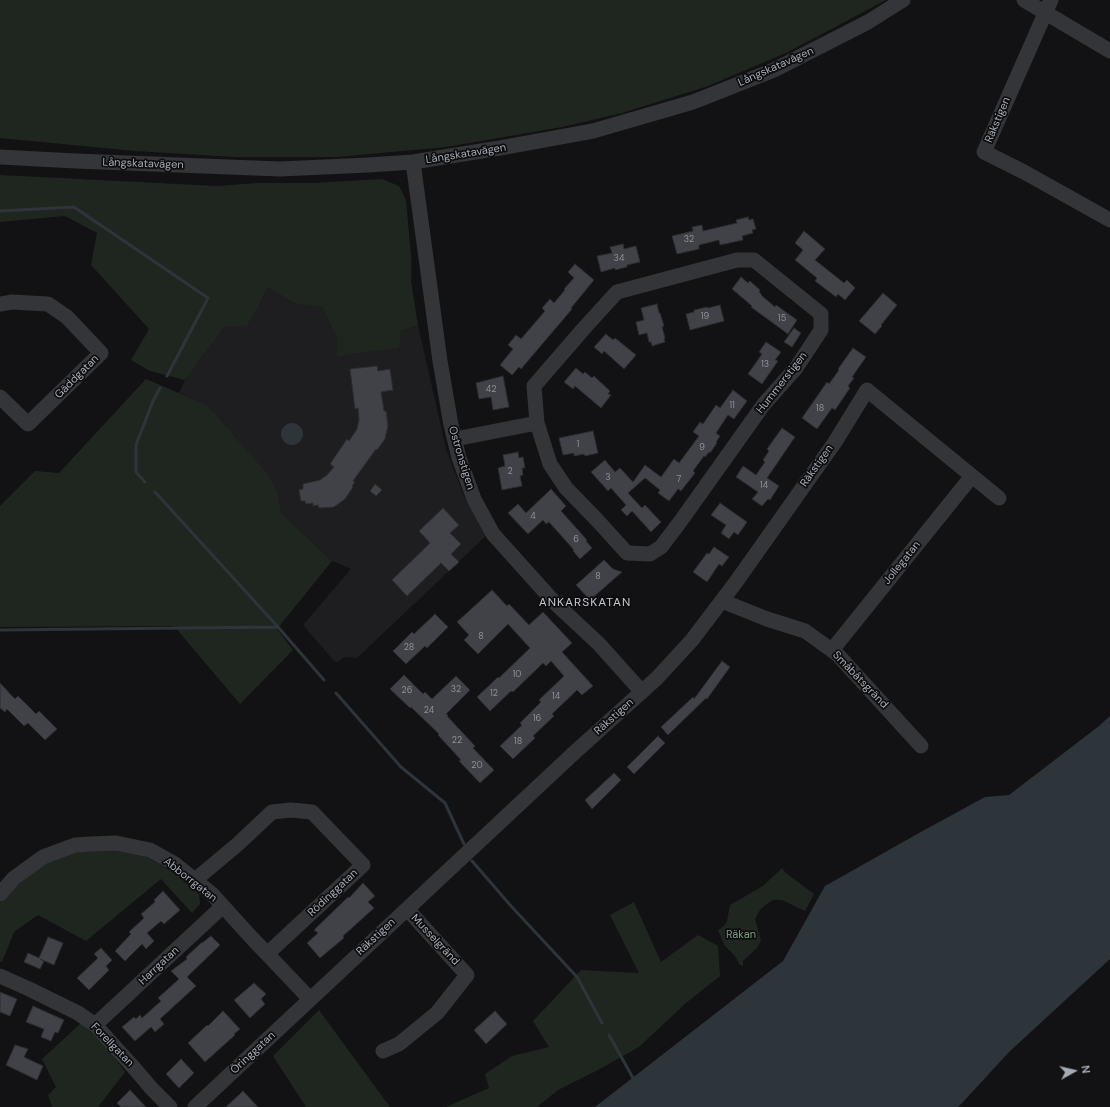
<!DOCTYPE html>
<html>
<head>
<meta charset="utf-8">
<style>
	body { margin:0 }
	#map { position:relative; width:1110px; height:1107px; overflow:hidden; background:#121214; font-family:"DM Sans",sans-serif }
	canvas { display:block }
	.north { position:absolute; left:1054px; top:1051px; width:40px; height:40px; -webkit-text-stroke:3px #0d0d0f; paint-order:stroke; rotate:82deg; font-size:11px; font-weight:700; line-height:16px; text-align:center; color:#a5aab3 }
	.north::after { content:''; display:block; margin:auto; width:14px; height:18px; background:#a5aab3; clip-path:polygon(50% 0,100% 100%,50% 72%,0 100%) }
</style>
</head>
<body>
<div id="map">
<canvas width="1110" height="1107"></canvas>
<div class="north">N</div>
</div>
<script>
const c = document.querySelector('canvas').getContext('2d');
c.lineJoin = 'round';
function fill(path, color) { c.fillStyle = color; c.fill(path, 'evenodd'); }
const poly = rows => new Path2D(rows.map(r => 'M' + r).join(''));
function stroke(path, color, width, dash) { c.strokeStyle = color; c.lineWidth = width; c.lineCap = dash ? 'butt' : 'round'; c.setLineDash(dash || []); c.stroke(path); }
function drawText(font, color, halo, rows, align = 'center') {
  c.font = font + ' "DM Sans",sans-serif'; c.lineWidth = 3.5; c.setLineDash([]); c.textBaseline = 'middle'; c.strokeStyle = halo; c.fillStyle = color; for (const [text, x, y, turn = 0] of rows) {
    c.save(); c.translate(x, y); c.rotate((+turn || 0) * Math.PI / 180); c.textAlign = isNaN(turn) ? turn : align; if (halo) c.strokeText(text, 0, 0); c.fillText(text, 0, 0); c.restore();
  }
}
fill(poly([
	[267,287,296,304,322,307,337,339,337,357,358,353,401,331,418,325,446,449,464,496,488,534,357,658,344,657,338,662,334,661,303,625,351,569,332,561,281,513,278,494,207,405,179,393,185,380,225,326,247,326,259,306]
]), '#1e1e21');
fill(poly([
	[0,0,886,0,788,52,708,86,622,113,562,127,446,147,337,157,234,157,135,151,0,138],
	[0,175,217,186,258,183,313,183,382,179,399,186,406,200,411,257,411,281,418,325,401,331,399,348,358,353,337,357,337,339,322,307,296,304,267,287,259,306,247,326,225,326,185,380,150,371,131,360,149,329,91,265,97,233,65,216,0,222],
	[146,379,207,405,269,476,278,494,281,513,332,561,277,629,293,650,240,704,174,626,0,627,0,506,35,471,59,473],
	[79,850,117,850,143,855,171,871,199,894,200,904,192,913,161,879,86,941,38,915,14,932,2,962,0,961,0,902,42,862],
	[782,868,786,873,814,894,805,911,782,900,773,900,765,905,760,910,755,919,761,940,757,948,743,961,743,966,740,965,735,956,725,946,718,930,724,926,727,921,730,905,763,886],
	[634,902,661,962,698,935,718,946,720,976,686,1003,639,1047,598,1070,558,1090,537,1107,446,1107,489,1088,485,1074,512,1056,549,1047,533,1021,581,970,639,973,610,915],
	[319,1010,390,1107,306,1107,273,1056],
	[81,1023,108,1049,125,1072,98,1107,52,1107,48,1095,56,1087,42,1059]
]), '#1f261f');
fill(poly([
	'281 434a11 11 0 1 1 22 0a11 11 0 1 1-22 0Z',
	[1110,716,1110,959,1009,1052,963,1102,958,1107,595,1107,783,961,825,886,919,833,985,797,1009,795,1099,726]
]), '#2d353b');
stroke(poly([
	[0,211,74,207,208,298,167,376],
	[145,482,136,472,136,445,153,401,160,388],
	[155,492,278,627,324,680],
	[0,630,278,627],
	[336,693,401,767,445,803,464,844],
	[472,861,511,906,577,977,602,1023],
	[609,1035,633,1078]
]), '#2d353b', 3);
const building = poly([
	[748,217,749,220,753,219,756,229,752,230,753,233,742,236,743,240,720,245,719,240,699,245,699,249,677,254,672,236,693,231,692,227,702,225,703,231,737,223,736,220,748,217],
	[804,231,825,249,815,260,844,283,847,280,855,288,845,300,838,294,836,297,815,281,817,278,795,260,803,250,795,243,804,231],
	[623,244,624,249,636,246,640,262,627,265,627,267,615,270,615,268,601,272,597,256,612,253,610,247,623,244],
	[575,264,594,280,571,308,572,309,521,369,519,367,512,375,500,365,513,349,508,345,516,335,521,339,545,311,542,308,550,299,554,303,565,290,564,289,574,278,568,272,575,264],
	[741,277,748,283,750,281,760,290,759,292,762,295,761,295,775,307,776,305,797,320,788,334,751,307,752,306,732,289,741,277],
	[883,293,897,305,881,325,882,326,875,334,859,321,883,293],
	[657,304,659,313,660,313,664,326,662,327,665,338,664,339,665,342,652,346,651,342,649,342,647,333,639,335,636,322,644,320,641,308,657,304],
	[720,305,724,321,690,330,686,314,694,312,694,310,707,307,708,308,720,305],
	[794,328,801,333,792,347,784,342,794,328],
	[606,334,613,340,615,338,636,355,624,369,604,351,602,354,594,347,606,334],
	[766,342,781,352,775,360,778,361,762,384,748,374,762,354,759,352,766,342],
	[853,348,866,357,852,377,854,378,848,386,850,388,835,410,832,408,817,429,802,418,827,382,829,384,839,370,838,369,853,348],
	[377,366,378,371,390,369,393,390,381,392,384,411,386,411,388,426,385,439,377,450,376,449,353,481,355,482,352,486,353,487,345,499,334,507,319,508,318,505,313,506,313,503,306,504,305,501,301,501,299,490,303,489,303,484,320,480,327,475,334,467,330,464,347,439,349,441,357,429,359,420,358,408,355,409,350,369,377,366],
	[576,368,583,374,585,372,592,378,594,376,610,391,608,394,611,395,601,408,575,386,573,389,564,382,576,368],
	[503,376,509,407,493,410,491,397,479,399,476,383,503,376],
	[733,390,747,401,734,419,728,415,716,433,720,436,716,442,717,443,710,453,709,452,705,457,704,456,693,471,695,473,681,491,678,489,669,501,658,493,660,490,645,478,628,493,642,508,645,505,661,522,651,532,632,511,627,516,621,510,626,505,611,488,608,491,591,472,605,460,615,472,620,468,633,482,645,465,661,477,674,459,679,463,699,436,693,432,700,422,703,424,716,405,720,408,733,390],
	[782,428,795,437,767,478,779,486,770,500,768,499,762,506,752,499,758,492,736,477,743,466,756,475,765,462,763,460,769,451,767,449,782,428],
	[593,431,598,453,585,456,584,454,574,456,574,453,563,455,559,438,593,431],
	[518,452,519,458,523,457,525,468,522,468,523,475,520,476,522,486,502,490,498,468,505,466,503,455,518,452],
	[375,484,382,490,376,496,370,491,375,484],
	[551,489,566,506,561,511,587,540,586,541,592,548,580,559,573,551,574,550,549,522,546,524,543,520,528,534,508,513,518,504,526,513,551,489],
	[720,503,747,522,738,535,734,532,729,539,721,533,726,525,711,515,720,503],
	[443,508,459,525,450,533,461,544,451,554,459,562,449,571,441,563,407,596,392,580,430,543,419,531,443,508],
	[714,547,729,557,722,566,719,564,707,582,693,572,707,553,709,554,714,547],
	[604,560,613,569,622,572,590,600,576,585,604,560],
	[492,590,507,606,509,604,529,625,543,612,572,643,562,652,593,686,582,695,577,690,552,714,554,716,533,736,535,738,513,759,500,746,522,725,520,723,541,702,539,700,564,676,551,661,546,666,543,663,513,692,511,691,490,711,477,697,498,677,499,678,530,648,508,624,478,654,464,640,469,635,457,622,492,590],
	[435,614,448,627,427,648,425,646,406,664,393,651,412,632,414,634,435,614],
	[722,661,730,667,707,699,706,698,668,735,661,727,693,697,694,699,722,661],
	[404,675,423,694,425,692,432,699,456,676,470,690,446,714,448,715,447,716,475,746,473,748,494,770,480,783,459,761,461,760,438,735,439,734,411,707,410,708,390,689,404,675],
	[0,683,15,699,18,696,36,714,39,711,57,729,45,740,28,723,24,726,7,709,5,712,0,708,0,683],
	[658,736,665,743,634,774,627,767,658,736],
	[614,773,621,780,592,809,585,800,614,773],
	[363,883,375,896,368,902,374,908,343,936,344,938,320,958,307,943,318,933,314,930,348,897,349,898,363,883],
	[163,891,180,910,164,924,161,921,147,933,154,941,146,949,142,944,125,961,115,951,131,934,129,932,144,918,141,914,155,902,154,900,163,891],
	[211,936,220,945,187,977,196,986,160,1019,164,1024,155,1032,151,1027,135,1041,122,1027,134,1017,136,1019,140,1015,142,1018,161,1001,158,998,179,979,171,971,187,959,186,957,201,943,202,943,211,936],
	[48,937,63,943,54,965,40,959,44,961,40,969,24,962,28,953,39,958,48,937],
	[101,948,112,960,106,966,109,970,89,990,77,978,98,958,94,954,101,948],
	[254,983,266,994,261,999,265,1004,250,1018,234,1000,254,983],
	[0,992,17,999,10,1016,0,1012,0,992],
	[33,1006,64,1020,58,1033,55,1032,51,1041,41,1037,44,1029,26,1022,33,1006],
	[223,1011,240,1029,234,1034,235,1035,205,1062,188,1043,207,1025,208,1026,223,1011],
	[495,1011,507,1024,486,1044,474,1030,495,1011],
	[15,1045,28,1049,24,1057,43,1066,37,1080,6,1065,15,1045],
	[181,1059,194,1073,179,1088,166,1074,181,1059],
	[130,1090,146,1107,121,1107,117,1103,130,1090],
	[243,1091,258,1107,226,1107,243,1091]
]);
fill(building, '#414247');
stroke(building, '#2c2d30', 1);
stroke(poly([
	[1024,0,1110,51],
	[1051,0,984,152,1024,172,1110,220],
	[0,157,76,161,280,169,368,165,413,162,500,148,593,131,693,102,774,70,868,22,903,0],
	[413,162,440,361,451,425,459,458,474,499,493,534,555,603,599,644,642,692],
	[0,304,12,302,48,304,67,317,101,353,28,424,0,397],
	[455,439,537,423,534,386,586,326,617,292,737,260,754,260,821,314,821,330,796,368,764,404,680,522,661,547,650,554,627,553,597,520,566,488,550,464,537,423],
	[722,601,767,619,805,631,837,654,921,746],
	[832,650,972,476],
	[195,880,238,844,272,812,291,810,312,812,363,865,267,954],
	[0,894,14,878,43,857,75,845,90,844,116,843,150,850,175,864,212,894,250,936,310,999],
	[0,976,27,988,78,1013,95,1025,135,1069,152,1089,170,1107],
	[95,1025,223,906],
	[383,1051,399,1044,437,1013,467,975,407,909],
	[195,1107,574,753,657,678,692,640,736,582,835,442,867,390,999,498]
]), '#343538', 15);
drawText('9px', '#8c9098', null, [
	["32",689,240],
	["34",619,259],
	["19",705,317],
	["15",782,319],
	["13",765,365],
	["42",491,390],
	["11",732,406],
	["18",820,409],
	["1",578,445],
	["9",702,448],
	["2",510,472],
	["3",608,478],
	["7",679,480],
	["14",764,486],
	["4",533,517],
	["6",576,540],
	["8",598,577],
	["8",481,637],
	["28",409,648],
	["10",517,675],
	["32",456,690],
	["26",407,691],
	["12",494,694],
	["14",556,697],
	["24",429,711],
	["16",537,719],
	["22",457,741],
	["18",518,742],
	["20",477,766]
]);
drawText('11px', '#a5aab3', '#0d0d0f', [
	["Långskatavägen",776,67,-24],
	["Räkstigen",998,120,-67],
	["Långskatavägen",466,154,-9],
	["Långskatavägen",143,164,2],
	["Gäddgatan",77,377,-45],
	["Hummerstigen",782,383,-52],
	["Ostronstigen",461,458,73],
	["Räkstigen",817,466,-55],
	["Jollegatan",902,563,-51],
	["Småbåtsgränd",860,680,46],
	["Räkstigen",614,717,-42],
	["Abborrgatan",190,880,38],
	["Rödinggatan",333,893,-43],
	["Räkstigen",376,937,-43],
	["Musselgränd",435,940,47],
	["Harrgatan",159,966,-43],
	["Forellgatan",112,1045,46],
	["Öringgatan",253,1053,-43]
]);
drawText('11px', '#7d9d7e', '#0d0d0f', [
	["Räkan",741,935]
]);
c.letterSpacing = '1px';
drawText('12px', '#c5c9d0', '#0d0d0f', [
	["ANKARSKATAN",585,603]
]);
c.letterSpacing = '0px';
</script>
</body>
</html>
